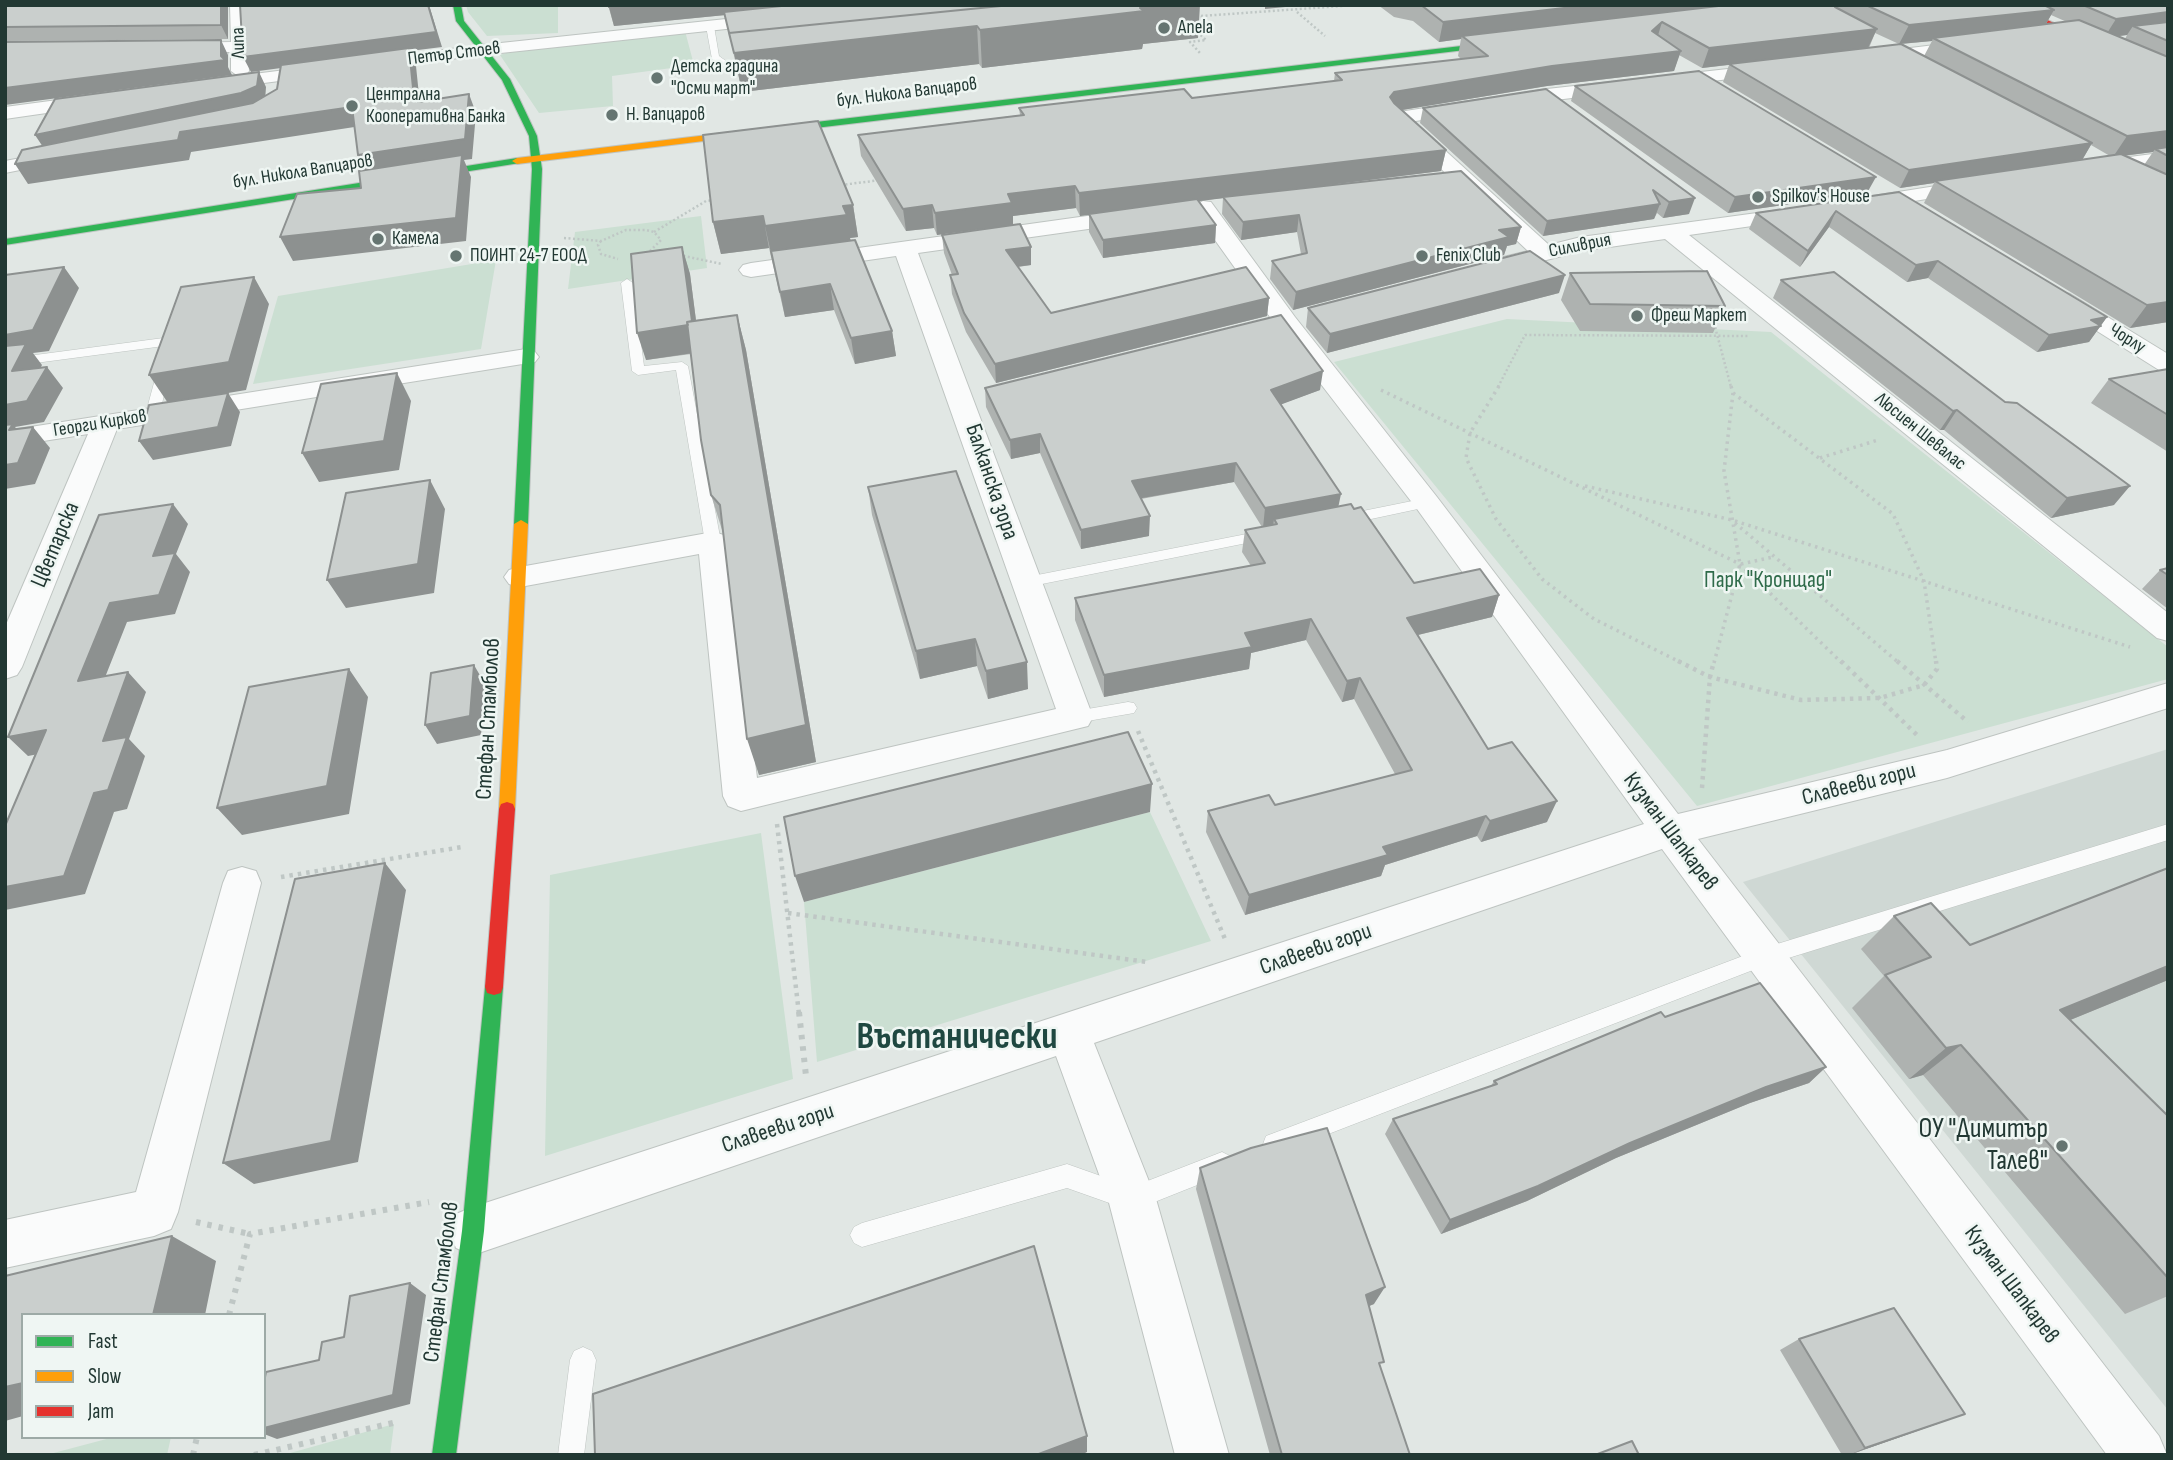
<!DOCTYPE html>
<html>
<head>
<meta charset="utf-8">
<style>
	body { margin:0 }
	#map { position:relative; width:2173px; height:1460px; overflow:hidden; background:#e1e7e4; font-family:"Sofia Sans Condensed",sans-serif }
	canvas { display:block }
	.frame { position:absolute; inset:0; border:7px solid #223833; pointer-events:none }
	.legend { position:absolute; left:21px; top:1313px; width:245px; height:126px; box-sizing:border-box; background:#eff6f3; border:2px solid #9daaa6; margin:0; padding:9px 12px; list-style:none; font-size:21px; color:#223833 }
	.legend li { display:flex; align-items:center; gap:14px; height:35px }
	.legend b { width:35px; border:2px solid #9daaa6 }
</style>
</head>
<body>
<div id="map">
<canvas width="2173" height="1460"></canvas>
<div class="frame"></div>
<ul class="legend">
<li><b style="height:9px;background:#30b455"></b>Fast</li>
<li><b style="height:9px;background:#ff9f0a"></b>Slow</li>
<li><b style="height:9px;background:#e5322d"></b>Jam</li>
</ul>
</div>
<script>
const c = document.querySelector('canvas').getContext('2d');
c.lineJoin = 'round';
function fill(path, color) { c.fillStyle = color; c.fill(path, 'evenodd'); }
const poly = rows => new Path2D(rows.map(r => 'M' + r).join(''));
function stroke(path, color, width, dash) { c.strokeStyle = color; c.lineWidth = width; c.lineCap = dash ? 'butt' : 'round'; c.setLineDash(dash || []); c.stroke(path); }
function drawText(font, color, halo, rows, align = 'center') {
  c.font = font + ' "Sofia Sans Condensed",sans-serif'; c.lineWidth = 5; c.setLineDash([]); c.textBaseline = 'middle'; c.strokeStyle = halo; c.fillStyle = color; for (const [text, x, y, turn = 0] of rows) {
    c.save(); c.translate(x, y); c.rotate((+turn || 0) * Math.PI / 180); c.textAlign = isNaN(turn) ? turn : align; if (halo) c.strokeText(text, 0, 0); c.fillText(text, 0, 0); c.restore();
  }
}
fill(poly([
	[2168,749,2168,1410,1743,882]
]), '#cfd8d4');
fill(poly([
	[466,5,558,5,558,33,487,36,468,12],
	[685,31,694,65,612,76,613,106,539,113,500,55,519,49],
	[701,216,707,268,568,289,575,232],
	[496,260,481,349,253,384,278,296],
	[1507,319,1771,332,2168,647,2168,679,1697,806,1334,362],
	[1150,812,1211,941,817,1062,804,902],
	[761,833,793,1079,545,1156,550,875],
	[394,1424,390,1455,283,1455],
	[114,1437,171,1437,167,1455,46,1455]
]), '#cbdfd2');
const lane = poly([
	[710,23,714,26,719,56,726,61,760,62,763,67,724,67,712,59,706,26,710,23],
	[627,279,633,283,644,366,682,362,688,366,721,542,718,545,708,545,705,542,676,370,638,375,632,371,621,283,627,279],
	[171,337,177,341,159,416,152,420,145,416,164,346,5,367,5,359,171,337],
	[1427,498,1434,503,1432,506,1343,525,1336,520,1343,515,1427,498],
	[1267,530,1272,532,1274,535,1272,538,1027,587,1019,582,1027,577,1267,530],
	[1128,702,1134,703,1137,708,1134,713,1076,723,1067,717,1076,711,1128,702],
	[2168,824,2168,840,1766,965,1274,1155,1266,1152,1263,1144,1266,1136,1274,1133,1764,948,2168,824],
	[1222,1152,1230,1156,1234,1164,1230,1172,1132,1211,1067,1188,862,1247,854,1243,850,1235,854,1227,862,1223,1067,1164,1132,1187,1222,1152],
	[583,1347,592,1351,596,1360,584,1455,558,1455,570,1360,574,1351,583,1347]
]);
const street = poly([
	[230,5,246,5,249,71,246,75,482,45,773,14,781,19,773,24,482,55,217,89,211,88,208,84,211,80,238,76,231,71,231,52,177,53,168,48,177,43,231,42,230,5],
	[1975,40,1984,45,1981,49,1870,63,1861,58,1870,53,1975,40],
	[1773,64,1779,65,1782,69,1779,73,1547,101,1409,122,1416,124,1549,245,1581,237,1801,207,1809,208,1812,213,1801,219,1689,235,2168,613,2168,641,2157,638,1665,239,1582,251,1491,274,1483,272,1479,267,1483,262,1528,251,1402,132,1399,128,1409,122,1399,124,1389,118,1399,112,1547,89,1773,64],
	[95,95,102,97,104,101,102,105,5,119,5,107,95,95],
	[63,150,73,156,70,160,5,173,5,161,63,150],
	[2168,152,2168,164,2091,174,2081,168,2091,162,2168,152],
	[1974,180,1984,186,1981,190,1860,210,1849,204,1860,198,1974,180],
	[1203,201,1211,202,1295,317,1437,497,1678,814,1947,750,2168,683,2168,708,1947,778,1698,839,2159,1436,2167,1455,2107,1455,1662,849,1094,1043,1156,1199,1229,1455,1175,1455,1108,1199,1056,1056,473,1255,456,1248,449,1231,456,1214,473,1207,1644,824,1417,509,1277,327,1195,212,1192,207,1203,201],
	[1137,209,1148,216,1145,221,918,253,1093,717,1088,726,741,811,728,806,723,796,699,554,520,587,509,584,504,577,509,570,520,567,713,532,724,535,728,542,757,778,1056,709,896,256,751,277,743,275,739,270,743,265,751,263,1137,209],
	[2062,292,2070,294,2168,354,2168,373,2159,370,2054,304,2050,299,2054,294,2062,292],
	[526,349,535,352,539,357,535,362,117,429,22,667,17,675,5,679,5,627,88,434,5,447,5,431,526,349],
	[242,867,256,871,261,883,178,1212,171,1229,154,1236,5,1268,5,1220,136,1192,223,883,228,871,242,867]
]);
const fast = poly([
	[453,5,461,5,464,21,510,79,537,136,542,169,528,524,521,528,514,524,532,169,529,136,502,80,456,21,453,5],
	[1512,40,1515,44,782,132,778,129,782,126,1512,40],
	[517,158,520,159,520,163,5,245,5,239,517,158],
	[494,979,501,981,503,987,484,1231,456,1455,432,1455,462,1231,485,987,487,981,494,979]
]);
const slow = poly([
	[782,126,786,129,785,131,517,164,512,161,517,158,782,126],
	[521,520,528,524,515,809,513,814,507,816,501,814,499,809,514,524,521,520]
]);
const jam = poly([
	[2003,5,2013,5,2168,73,2168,78,2003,5],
	[507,802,513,804,515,809,503,987,501,993,494,995,487,993,485,987,499,809,501,804,507,802]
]);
stroke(lane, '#bec4c1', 1);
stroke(street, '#bec4c1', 2);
stroke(fast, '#bec4c2', 2);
stroke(slow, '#bec4c2', 2);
stroke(jam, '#bec4c2', 2);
stroke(poly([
	[1297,12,1325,36],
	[1201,16,1356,5],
	[1195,26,1211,24,1201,16],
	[1194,29,1206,40,1190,42,1200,53],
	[841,185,881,180],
	[654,232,706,201,714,200],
	[564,238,601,241,626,230,646,230,654,232,661,240,647,254],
	[601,241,598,245,601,254,618,259],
	[679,255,722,264],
	[1714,323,1731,387],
	[1498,387,1525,335,1749,336]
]), '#bfc7c5', 2.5, [2, 2.5]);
stroke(poly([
	[1499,386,1470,433,1466,458,1496,519,1542,579,1594,619,1682,663],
	[1381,390,1740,564,1842,663],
	[1733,393,1893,514,1924,581,1936,663],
	[1820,458,1878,440],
	[1585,486,1732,520,2130,647],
	[1735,523,1899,663],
	[1741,564,1773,557],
	[1714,663,1740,564,1724,471,1733,393,1731,386]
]), '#bfc7c5', 3.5, [2.5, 4.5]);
stroke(poly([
	[1678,661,1710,677,1801,700,1880,698,1924,685,1937,669,1936,661],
	[1841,661,1918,736],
	[1897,661,1968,722],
	[1138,731,1225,939],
	[1702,788,1710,677,1714,661],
	[777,824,799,1014],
	[281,877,462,847],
	[788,913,1147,962]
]), '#bfc7c5', 4.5, [3.5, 5]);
stroke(poly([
	[799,1012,806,1076],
	[196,1222,250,1234],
	[229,1315,250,1234,429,1202],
	[193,1455,197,1437],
	[254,1455,397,1422]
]), '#bfc7c5', 6, [4.5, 7]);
fill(lane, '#fafbfb');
fill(street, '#fafbfb');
fill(fast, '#30b455');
fill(slow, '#ff9f0a');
fill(jam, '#e5322d');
fill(poly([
	[5,5,228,5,228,39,5,41],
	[608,5,1198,38,1143,44,1142,49,982,68,979,64,742,92,725,15,614,26],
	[1378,5,2168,5,2168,322,2130,328,1924,203,1934,183,1900,188,1723,82,1729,65,1702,68,1679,55,1674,71,1547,86,1402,110,1446,150,1441,171,1289,190,1521,227,1516,244,1507,246,1504,255,1293,310,1270,279,1272,261,1301,254,1297,232,1241,240,1222,214,1223,198,1198,201,1216,225,1215,243,1103,258,1089,232,1089,214,1080,216,1076,208,1013,216,937,235,934,228,906,231,861,156,858,135,1020,115,1019,108,1192,98,1334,81,1335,73,1461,59,1458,56,1461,39,1439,42,1413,21,1394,17],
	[2051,15,2067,22,2046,24],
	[1875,33,1899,44,1869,48],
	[2127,35,2125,39,2118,36],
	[1932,41,1924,56,1901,44],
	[2091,145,2110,156,2082,160],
	[2153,152,2144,165,2124,156],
	[1575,86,1867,193,1728,213,1571,101],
	[1546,89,1689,214,1663,218,1657,213,1654,219,1543,236,1420,123,1423,108],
	[1899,192,2107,317,2089,342,2037,352,1928,278,1907,282,1829,227,1800,267,1749,229,1756,213],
	[853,205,858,237,850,238,851,241,892,331,896,356,855,364,834,310,785,317,769,248,721,254,713,222],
	[942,235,1031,265,1018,267,1051,313,1269,298,1267,316,996,383,966,332,952,294,950,275,952,275,944,253],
	[682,247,690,274,696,320,737,315,746,350,816,762,759,775,723,533,711,495,691,354,646,360],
	[1570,273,1725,306,1713,333,1580,331,1561,300],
	[1781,280,2114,505,2051,518,1944,430,1940,430,1773,298],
	[1559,293,1327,353,1306,327,1308,308],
	[2168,369,2168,452,2091,403,2109,379],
	[985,388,1320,390,1281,404,1338,507,1414,583,1499,595,1492,617,1418,635,1488,749,1547,822,1481,842,1477,836,1385,865,1381,876,1245,915,1206,832,1208,811,1275,805,1395,774,1354,699,1342,702,1306,640,1251,653,1249,669,1104,697,1075,620,1075,598,1251,566,1242,552,1245,530,1262,527,1234,482,1141,499,1149,536,1081,549,1040,453,1011,459,986,407],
	[868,487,1028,689,988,699,977,666,920,679,872,515],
	[2168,568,2168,609,2142,589,2160,570],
	[1894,916,1970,945,2168,980,2070,1020,2168,1116,2168,1296,2125,1314,1923,1075,1909,1079,1852,1008,1884,976,1861,949],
	[1665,1017,1826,1067,1809,1083,1750,1103,1616,1158,1527,1201,1441,1234,1385,1134,1393,1119,1491,1086,1494,1081],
	[1200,1168,1374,1304,1369,1306,1380,1366,1410,1455,1270,1455,1196,1189],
	[1799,1339,1965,1414,1849,1455,1842,1455,1780,1350]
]), '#aeb2b0');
fill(poly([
	[221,5,228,5,228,39,221,25],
	[429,5,442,47,410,51,416,66,420,105,414,98,409,51,251,72,243,57],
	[630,5,827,5,614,26,609,7],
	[1084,5,1200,5,1198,38,1143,44,1142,49,982,68,980,30,977,26,979,64,742,92,734,53],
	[1265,5,1306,5,1265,9],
	[1590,5,1746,5,1462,36,1461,39,1439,42,1443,22],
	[2054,10,2043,29,1933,38,1932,41,1899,44,1909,25],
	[2168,12,2168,29,2133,26,2127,35,2104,38,2116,19],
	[1662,22,1656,42,1652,31],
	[1877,29,1868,48,1702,68,1709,48],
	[221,40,228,55,228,67,232,75,5,105,5,88,221,56],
	[1681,51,1674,71,1547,86,1390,112,1390,97,1394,92,1552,66],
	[259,72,266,87,265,101,45,150,35,135],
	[469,94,476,113,472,159,464,160,471,177,466,241,293,261,280,237,456,218,367,175,358,155],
	[352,107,361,126,191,152,189,160,28,184,15,164,180,132],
	[2168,131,2168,150,2155,149,2153,152,2113,157,2127,136],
	[2092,143,2081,162,1935,181,1934,183,1900,188,1909,170],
	[1446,150,1441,171,1080,216,1079,193],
	[1876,177,1867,193,1728,213,1735,197],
	[1075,186,1076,208,1013,216,1013,225,937,235,935,213,1008,194],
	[1695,198,1689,214,1663,218,1669,202],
	[1660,204,1654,219,1543,236,1547,221],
	[853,205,858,237,850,238,852,247,772,258,765,226,843,206],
	[932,205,934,228,906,231,903,209],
	[1836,211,1829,227,1800,267,1808,251],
	[1299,215,1297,232,1241,240,1243,222],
	[763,216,769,248,721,254,713,222],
	[1216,225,1215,243,1103,258,1103,240],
	[1521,227,1516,244,1507,246,1504,255,1293,310,1296,292,1499,230],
	[682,247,690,274,700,352,646,360,637,333],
	[1031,247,1031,265,1007,268,1006,250],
	[1938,261,1928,278,1907,282,1916,265],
	[64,267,79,288,49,351,33,353,42,365,28,393,12,371,5,358,5,335],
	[1565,275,1559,293,1327,353,1330,334],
	[254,277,269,304,246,390,228,393,240,412,231,446,153,460,139,441,168,403,149,375],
	[830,284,834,310,785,317,780,292],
	[1269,298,1267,316,996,383,995,364],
	[2168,302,2168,322,2130,328,2147,305],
	[737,315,746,350,816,762,759,775,747,739],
	[2107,317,2089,342,2037,352,2049,335,2091,320],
	[892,331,896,356,855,364,851,338],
	[47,367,63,388,44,422,15,427,27,441,33,427,50,448,35,484,5,489,5,405],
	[1323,371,1320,390,1269,409,1271,390],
	[397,373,411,401,399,470,319,482,302,453],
	[1957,410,1944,430,1940,430,1953,411],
	[1040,434,1040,453,1011,459,1010,440],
	[1236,463,1234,482,1131,500,1132,481],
	[430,480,445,509,434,593,346,608,327,580],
	[2130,486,2114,505,2051,518,2067,498],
	[1341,494,1337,513,1277,524,1274,519,1273,526,1263,528,1265,508],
	[173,504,188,524,176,554,190,572,175,614,127,622,96,700,78,681,110,603,153,556],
	[1150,516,1149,536,1081,549,1081,530],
	[1499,595,1492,617,1401,639,1407,618],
	[1311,619,1306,640,1251,653,1249,669,1104,697,1104,675,1245,633],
	[975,639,977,666,920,679,916,651],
	[1027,662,1028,689,988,699,986,671],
	[474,665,485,684,481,735,437,744,425,725],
	[349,669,368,697,349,814,242,835,217,808],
	[128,672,146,692,129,739,145,756,127,809,114,812,85,894,5,910,5,887,103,741],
	[1360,678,1354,699,1342,702,1347,681],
	[46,730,65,749,28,756,8,737],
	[1152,784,1150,812,804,902,795,876],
	[1557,801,1547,822,1481,842,1490,821],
	[1486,816,1477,836,1385,865,1381,876,1245,915,1249,895,1383,847],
	[385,863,406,890,358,1162,254,1184,223,1163],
	[2168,966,2168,980,2019,1041,2060,1010],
	[1961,1045,1923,1075,1909,1079,1946,1048],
	[1826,1067,1809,1083,1750,1103,1616,1158,1527,1201,1441,1234,1450,1220,1630,1143,1766,1087],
	[172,1236,216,1261,205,1315,153,1315],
	[410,1283,426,1295,410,1404,277,1439,264,1434,264,1428],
	[1385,1287,1374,1304,1355,1312,1366,1295],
	[23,1383,23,1416,5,1421,5,1387],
	[1965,1414,1940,1423,1849,1455,1865,1448],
	[1087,1436,1087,1452,1081,1455,1036,1455]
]), '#8d9190');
const building = poly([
	[5,5,221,5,221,25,5,27,5,5],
	[240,5,428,5,436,32,243,57,240,5],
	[608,5,630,5,609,7,608,5],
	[791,5,1011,5,729,33,731,41,724,12,791,5],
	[1011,5,1161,5,1140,8,1144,11,980,30,977,26,734,53,729,33,1011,5],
	[1421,5,1590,5,1443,22,1421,5],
	[1727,5,1834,5,1835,7,1877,29,1709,48,1662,22,1652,31,1681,51,1552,66,1394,92,1390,97,1394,103,1446,150,1079,193,1075,186,1008,194,1012,203,935,213,932,205,903,209,858,135,1024,115,1019,108,1184,89,1192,98,1342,80,1335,73,1488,56,1462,36,1727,5],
	[1866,5,2044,5,2054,10,1909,25,1866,5],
	[2083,5,2168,5,2168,12,2116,19,2083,5],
	[2079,20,2168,57,2168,131,2127,136,1933,38,2079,20],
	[2168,22,2168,41,2133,26,2168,22],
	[221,40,221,56,225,60,5,88,5,42,221,40],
	[1901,44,2092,143,1909,170,1729,64,1901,44],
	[409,48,414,98,417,98,418,102,469,94,465,139,358,155,352,107,180,132,178,140,15,164,22,150,253,103,277,89,281,65,409,48],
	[1699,71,1876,177,1735,197,1575,86,1699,71],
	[259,72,257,86,241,93,35,135,55,99,259,72],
	[1546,89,1695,198,1669,202,1653,190,1660,204,1547,221,1423,108,1546,89],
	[818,121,853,205,843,206,847,215,765,226,763,216,713,222,703,135,818,121],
	[2168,147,2168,156,2155,149,2168,147],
	[2121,154,2168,175,2168,302,2147,305,1935,181,2121,154],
	[462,155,456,218,280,237,297,194,361,188,359,171,462,155],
	[1461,171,1521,227,1499,230,1509,237,1296,292,1272,261,1307,253,1299,215,1243,222,1223,197,1461,171],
	[1899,192,2107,317,2091,320,2101,326,2049,335,1938,261,1916,265,1836,211,1808,251,1756,213,1899,192],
	[1197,199,1216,225,1103,240,1089,214,1197,199],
	[1020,224,1031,247,1006,250,1051,313,1246,267,1269,298,995,364,964,313,950,275,958,274,942,235,1020,224],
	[855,240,892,331,851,338,830,284,780,292,771,251,855,240],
	[682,247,692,321,687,322,688,325,637,333,631,254,682,247],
	[1530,251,1565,275,1330,334,1308,308,1530,251],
	[64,267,33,330,5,335,5,275,64,267],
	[1707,271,1725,306,1590,304,1570,273,1707,271],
	[1834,272,2005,402,2017,403,2130,486,2067,498,1957,410,1953,411,1781,280,1834,272],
	[254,277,229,362,149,375,181,287,254,277],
	[737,315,806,725,747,739,720,505,711,495,701,440,687,322,737,315],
	[1281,315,1323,371,1271,390,1341,494,1265,508,1236,463,1132,481,1150,516,1081,530,1040,434,1010,440,985,388,1281,315],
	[26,344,12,371,47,367,27,401,5,405,5,346,26,344],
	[2168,369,2168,415,2109,379,2168,369],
	[397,373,384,441,302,453,321,384,397,373],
	[228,393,218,427,139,441,149,405,228,393],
	[13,424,9,430,33,427,18,463,5,465,5,425,13,424],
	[956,471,1027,662,986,671,975,639,916,651,868,487,956,471],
	[430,480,418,564,327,580,346,493,430,480],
	[173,504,153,556,175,553,159,595,110,603,78,681,128,672,103,741,127,737,108,790,94,793,64,876,5,887,5,826,46,730,8,737,99,515,173,504],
	[1351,504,1354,509,1361,507,1414,583,1480,569,1499,595,1407,618,1488,749,1512,742,1557,801,1490,821,1486,816,1383,847,1388,855,1249,895,1208,811,1269,795,1275,805,1412,770,1360,678,1347,681,1311,619,1245,633,1252,647,1104,675,1075,598,1265,563,1245,530,1277,524,1274,519,1351,504],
	[2168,568,2168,575,2160,570,2168,568],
	[474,665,470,716,425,725,431,673,474,665],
	[349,669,327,786,217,808,249,687,349,669],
	[1128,732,1152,784,795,876,784,817,1128,732],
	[385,863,331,1141,223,1163,295,879,385,863],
	[2168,868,2168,966,2060,1010,2168,1116,2168,1278,1961,1045,1946,1048,1885,975,1931,957,1894,916,1931,903,1970,945,2168,868],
	[1760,983,1826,1067,1766,1087,1630,1143,1538,1186,1450,1220,1393,1119,1497,1084,1494,1081,1661,1012,1665,1017,1760,983],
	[1327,1128,1385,1287,1366,1295,1384,1362,1379,1363,1410,1455,1282,1455,1200,1168,1251,1148,1327,1128],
	[172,1236,153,1315,23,1315,23,1383,5,1387,5,1276,172,1236],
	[1034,1246,1087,1436,1036,1455,595,1455,593,1394,1034,1246],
	[410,1283,393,1395,264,1428,264,1382,266,1372,319,1360,322,1342,344,1337,350,1296,410,1283],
	[1894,1308,1965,1414,1865,1448,1799,1339,1894,1308],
	[1632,1441,1639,1455,1595,1455,1632,1441]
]);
fill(building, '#cacfcd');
stroke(building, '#8d9190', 2);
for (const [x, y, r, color] of [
	[1164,28,7,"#657571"],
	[657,78,7,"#657571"],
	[352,106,7,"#657571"],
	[612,115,7,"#657571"],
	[1758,197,7,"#657571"],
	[378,239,7,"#657571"],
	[456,256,7,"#657571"],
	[1422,256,7,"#657571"],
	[1637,316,7,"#657571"],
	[2062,1146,7,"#657571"]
]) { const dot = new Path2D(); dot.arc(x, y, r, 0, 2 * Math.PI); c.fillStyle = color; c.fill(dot); stroke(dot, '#eff6f3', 2.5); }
drawText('19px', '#223833', '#eff6f3', [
	["Anela",1178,28],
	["Детска градина",671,67],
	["\"Осми март\"",671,89],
	["Централна",366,95],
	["Кооперативна Банка",366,117],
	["Н. Вапцаров",626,115],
	["Spilkov's House",1772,197],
	["Камела",392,239],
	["ПОИНТ 24-7 ЕООД",470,256],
	["Fenix Club",1436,256],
	["Фреш Маркет",1651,316]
], 'left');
drawText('19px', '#223833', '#eff6f3', [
	["Липа",239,43,-91],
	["Петър Стоев",454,54,-7],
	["бул. Никола Вапцаров",907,93,-7],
	["бул. Никола Вапцаров",303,172,-9],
	["Силиврия",1580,246,-11],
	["Чорлу",2127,339,32],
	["Георги Кирков",100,424,-9],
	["Люсиен Шевалас",1920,432,39]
]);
drawText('23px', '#223833', '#eff6f3', [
	["Балканска зора",991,482,71],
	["Цветарска",56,545,-67],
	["Стефан Стамболов",489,719,-87],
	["Славееви гори",1859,785,-14],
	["Кузман Шапкарев",1670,832,53],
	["Славееви гори",1316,950,-19],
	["Славееви гори",778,1129,-18],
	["Стефан Стамболов",442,1282,-83],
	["Кузман Шапкарев",2011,1285,53]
]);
drawText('23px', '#2f6b4a', '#eff6f3', [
	["Парк \"Кронщад\"",1768,581]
]);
drawText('28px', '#223833', '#eff6f3', [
	["ОУ \"Димитър",2048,1130],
	["Талев\"",2048,1162]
], 'right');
drawText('bold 37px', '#1f4841', '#eff6f3', [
	["Въстанически",957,1039]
]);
</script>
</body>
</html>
